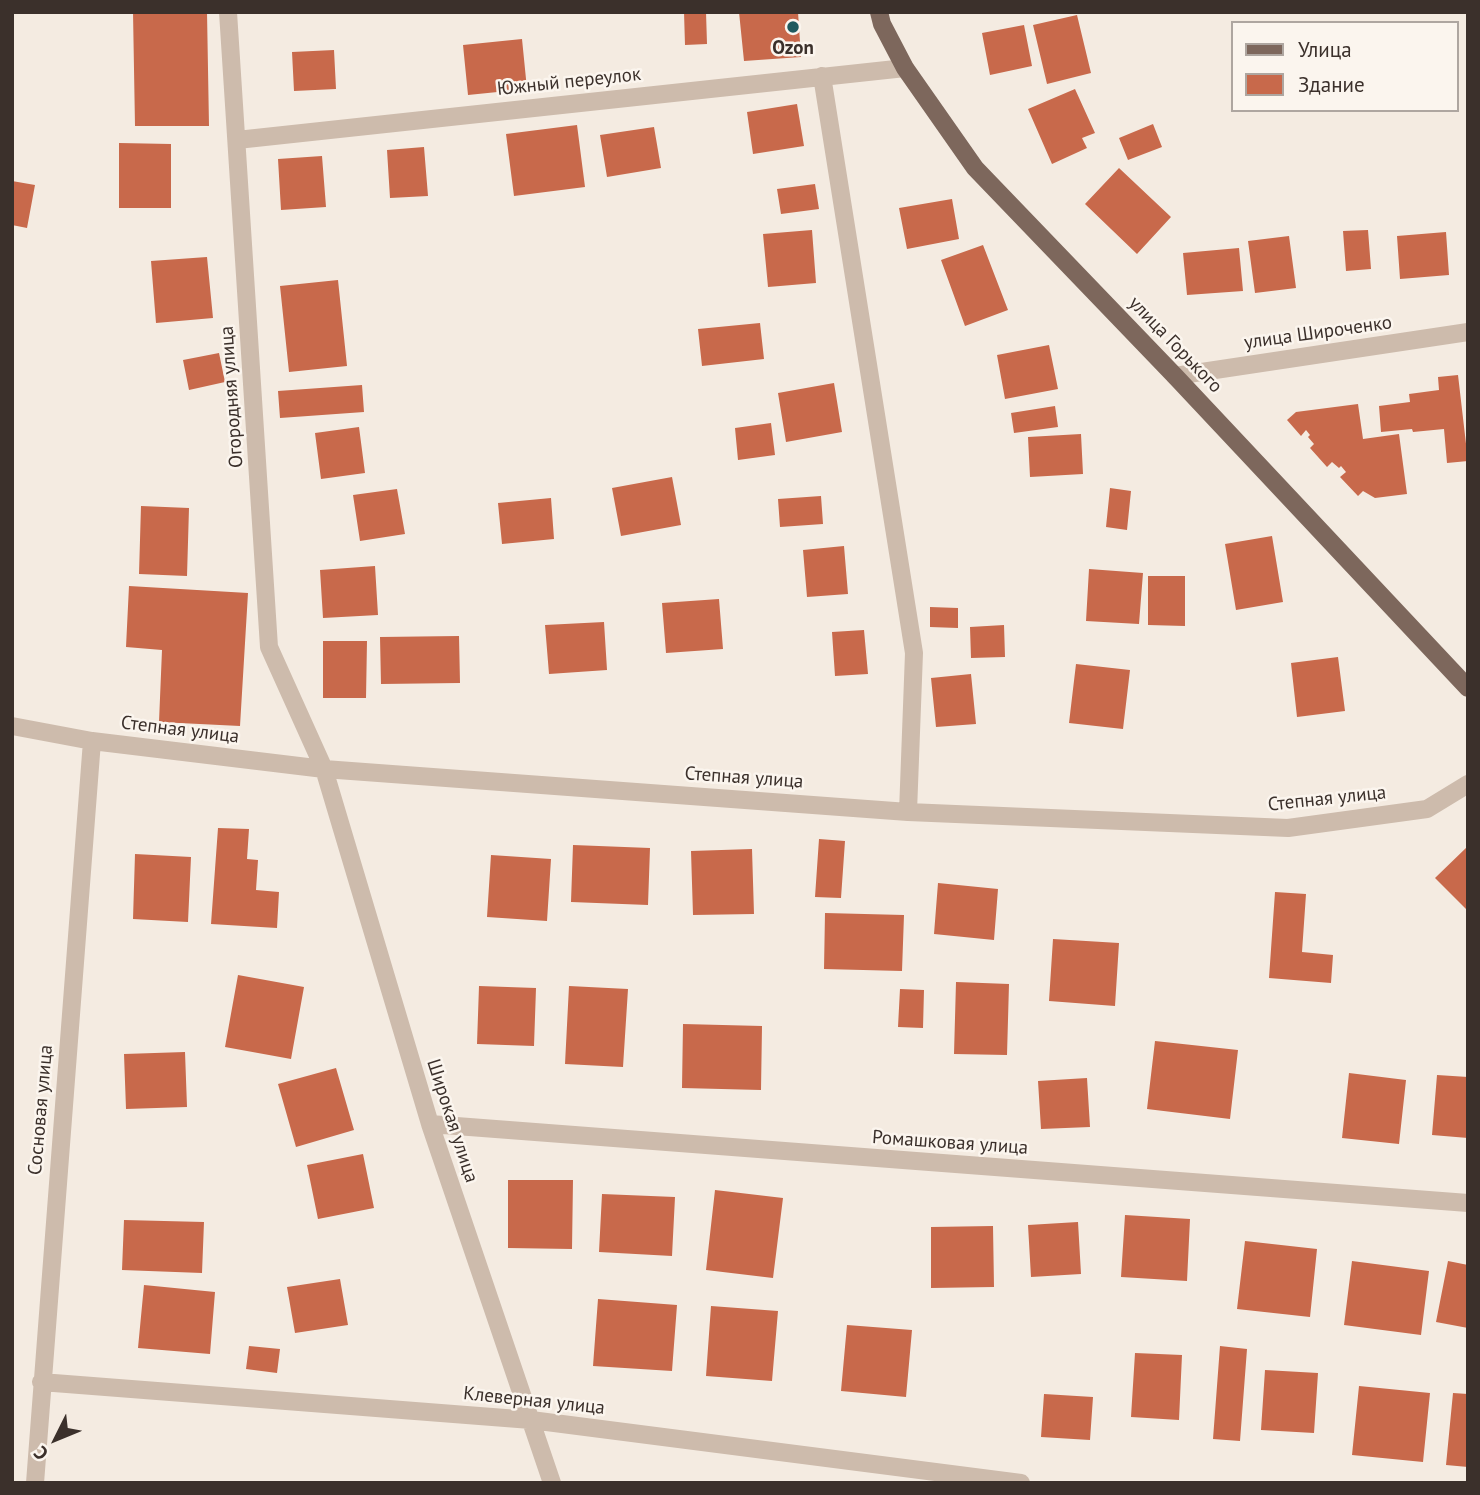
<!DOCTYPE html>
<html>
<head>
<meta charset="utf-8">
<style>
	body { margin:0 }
	#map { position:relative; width:1480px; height:1495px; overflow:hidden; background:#f4ebe1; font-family:"PT Sans",sans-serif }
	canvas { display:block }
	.frame { position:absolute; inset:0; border:14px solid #3b302b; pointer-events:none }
	.legend { position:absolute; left:1231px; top:21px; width:228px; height:91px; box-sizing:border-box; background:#fbf5ee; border:2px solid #aea6a0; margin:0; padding:9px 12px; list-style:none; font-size:21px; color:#3b302b }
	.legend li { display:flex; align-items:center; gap:14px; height:35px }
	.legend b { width:35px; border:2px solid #aea6a0 }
	.north { position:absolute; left:21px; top:1404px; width:70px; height:70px; -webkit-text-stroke:5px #fbf5ee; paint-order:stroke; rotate:227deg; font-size:19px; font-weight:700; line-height:28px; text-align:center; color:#3b302b }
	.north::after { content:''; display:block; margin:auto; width:24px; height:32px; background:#3b302b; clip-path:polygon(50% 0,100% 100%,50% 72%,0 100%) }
</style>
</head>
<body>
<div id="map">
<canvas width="1480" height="1495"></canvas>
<div class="frame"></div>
<ul class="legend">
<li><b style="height:9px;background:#7d675c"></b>Улица</li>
<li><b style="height:19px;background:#c8694b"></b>Здание</li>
</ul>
<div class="north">С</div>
</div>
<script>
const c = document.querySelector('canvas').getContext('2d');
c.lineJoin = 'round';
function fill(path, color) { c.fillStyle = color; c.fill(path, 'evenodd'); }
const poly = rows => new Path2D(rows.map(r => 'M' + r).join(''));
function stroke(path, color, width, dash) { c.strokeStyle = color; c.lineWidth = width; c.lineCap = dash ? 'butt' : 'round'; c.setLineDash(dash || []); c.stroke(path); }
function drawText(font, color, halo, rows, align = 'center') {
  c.font = font + ' "PT Sans",sans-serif'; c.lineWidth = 5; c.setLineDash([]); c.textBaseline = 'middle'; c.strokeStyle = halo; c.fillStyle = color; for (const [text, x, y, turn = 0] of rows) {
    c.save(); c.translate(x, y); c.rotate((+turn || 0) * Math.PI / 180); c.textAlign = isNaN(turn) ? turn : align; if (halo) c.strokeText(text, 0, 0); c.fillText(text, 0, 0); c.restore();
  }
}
fill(poly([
	[133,12,207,12,209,126,135,126],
	[684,12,706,12,707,44,685,45],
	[739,12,798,12,801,57,744,61],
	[1077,15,1091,73,1047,84,1033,25],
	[1024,25,1032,66,990,75,982,33],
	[522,39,527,89,468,95,463,45],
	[334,50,336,89,294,91,292,52],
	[1075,89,1095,133,1082,138,1087,148,1052,164,1028,109],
	[797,104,804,146,753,154,747,112],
	[1153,124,1162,147,1128,160,1119,138],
	[577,125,585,187,514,196,506,134],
	[654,127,661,168,607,177,600,135],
	[119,143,171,144,171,208,119,208],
	[424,147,428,196,390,198,387,150],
	[322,156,326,207,281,210,278,159],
	[1119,168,1171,217,1137,254,1085,204],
	[12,181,35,185,27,228,12,225],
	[815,184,819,209,781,214,777,189],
	[952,199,959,239,907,249,899,208],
	[812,230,816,283,768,287,763,234],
	[1368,230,1371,269,1346,271,1343,231],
	[1446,232,1449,275,1400,279,1397,236],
	[1289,236,1296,288,1255,293,1248,241],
	[983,245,1008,310,965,326,941,260],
	[1239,248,1243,291,1187,295,1183,253],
	[207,257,213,318,156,323,151,261],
	[338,280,347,366,289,372,280,286],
	[760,323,764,359,702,366,698,329],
	[1049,345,1058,389,1005,399,997,355],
	[219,353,225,382,189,390,183,360],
	[1458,375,1468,461,1447,463,1444,429,1413,432,1412,429,1381,432,1379,406,1410,402,1409,394,1439,390,1438,377],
	[834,383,842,432,786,442,778,393],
	[362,385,364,412,280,418,278,391],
	[1358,404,1363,439,1399,434,1407,494,1375,498,1363,491,1358,496,1340,477,1346,472,1341,466,1339,468,1332,462,1327,467,1310,448,1314,444,1308,437,1310,435,1306,430,1301,436,1287,420,1296,412],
	[1055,406,1058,427,1014,433,1011,413],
	[771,423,775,455,738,460,735,428],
	[359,427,365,473,321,479,315,433],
	[1081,434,1083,474,1030,477,1028,437],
	[672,477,681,525,621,536,612,488],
	[1110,488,1131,491,1127,530,1106,527],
	[397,489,405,534,360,541,353,495],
	[821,496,823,524,780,527,778,499],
	[551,498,554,539,502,544,498,503],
	[141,506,189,508,187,576,139,574],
	[1272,536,1283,602,1236,610,1225,544],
	[844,546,848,594,807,597,803,550],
	[375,566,378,615,323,618,320,570],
	[1089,569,1143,573,1139,624,1086,621],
	[1148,576,1185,576,1185,626,1148,625],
	[129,586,248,593,240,726,159,722,162,650,126,647],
	[719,599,723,649,666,653,662,603],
	[930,607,958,608,958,628,930,627],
	[604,622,607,670,549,674,545,625],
	[1004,625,1005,657,971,658,970,627],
	[864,630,868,674,835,676,832,632],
	[459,636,460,683,381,684,380,637],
	[323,641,367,641,366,698,323,698],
	[1338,657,1345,711,1297,717,1291,663],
	[1076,664,1130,670,1123,729,1069,723],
	[971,674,976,724,936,727,931,678],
	[218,828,249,829,247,859,258,860,256,890,279,892,277,928,211,924],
	[819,839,845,841,841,898,815,897],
	[573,845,650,848,648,905,571,902],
	[1468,846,1468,911,1435,878],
	[752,849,754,914,693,915,691,851],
	[135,854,191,857,188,922,133,919],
	[491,855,551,859,547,921,487,917],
	[938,883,998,889,994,940,934,934],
	[1275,892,1306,894,1302,952,1333,955,1331,983,1269,978],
	[825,913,904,915,902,971,824,969],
	[1053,939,1119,943,1115,1006,1049,1001],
	[238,975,304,987,291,1059,225,1047],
	[956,982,1009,984,1007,1055,954,1054],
	[479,986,536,988,534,1046,477,1044],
	[569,986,628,989,623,1067,565,1064],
	[900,989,924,990,923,1028,898,1027],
	[683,1024,762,1026,761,1090,682,1088],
	[1155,1041,1238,1050,1230,1119,1147,1109],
	[185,1052,187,1107,126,1109,124,1054],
	[336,1068,354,1130,296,1147,278,1084],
	[1349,1073,1406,1080,1399,1144,1342,1138],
	[1437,1075,1468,1077,1468,1138,1432,1135],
	[1087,1078,1090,1127,1041,1129,1038,1081],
	[363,1154,374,1208,318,1219,307,1165],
	[508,1180,573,1180,572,1249,508,1248],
	[715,1190,783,1198,773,1278,706,1270],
	[602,1194,675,1197,672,1256,599,1252],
	[1125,1215,1190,1219,1187,1281,1121,1277],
	[124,1220,204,1222,202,1273,122,1270],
	[1078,1222,1081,1274,1031,1277,1028,1225],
	[993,1226,994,1287,931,1288,931,1227],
	[1245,1241,1317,1249,1310,1317,1237,1309],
	[1352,1261,1429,1271,1421,1335,1344,1325],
	[1448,1261,1468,1265,1468,1328,1436,1322],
	[340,1279,348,1325,295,1333,287,1287],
	[144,1285,215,1292,210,1354,138,1348],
	[598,1299,677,1305,672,1371,593,1366],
	[711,1306,778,1311,772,1381,706,1376],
	[847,1325,912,1330,906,1397,841,1391],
	[249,1346,280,1349,277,1373,246,1369],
	[1220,1346,1247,1349,1240,1441,1213,1439],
	[1135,1353,1182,1355,1179,1420,1131,1417],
	[1265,1370,1318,1373,1314,1433,1261,1430],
	[1359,1386,1430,1393,1423,1462,1352,1455],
	[1453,1393,1468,1394,1468,1467,1446,1465],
	[1044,1394,1093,1397,1090,1440,1041,1437]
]), '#c8694b');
stroke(poly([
	[228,12,269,647,324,769,430,1124,552,1483],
	[822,76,914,653,908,812],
	[237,140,905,68],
	[1175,376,1468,332],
	[12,726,92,741,324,769,908,812,1288,828,1427,809,1468,784],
	[430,1124,1468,1203],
	[41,1382,531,1420,1021,1483],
	[35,1483,92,741]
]), '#cdbbac', 18);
stroke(poly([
	[879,12,882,24,905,68,975,168,1175,376,1468,688]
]), '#7d675c', 18);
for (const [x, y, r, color] of [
	[793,27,7,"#1f5a5e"]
]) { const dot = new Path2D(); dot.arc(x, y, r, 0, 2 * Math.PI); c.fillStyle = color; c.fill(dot); stroke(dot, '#fbf5ee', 2.5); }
drawText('bold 19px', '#3b302b', '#fbf5ee', [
	["Ozon",793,49]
]);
drawText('19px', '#3b302b', '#fbf5ee', [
	["Южный переулок",569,82,-6],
	["улица Широченко",1318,333,-8],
	["улица Горького",1175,345,46],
	["Огородняя улица",232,397,-94],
	["Степная улица",180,730,7],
	["Степная улица",744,778,4],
	["Степная улица",1327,799,-6],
	["Сосновая улица",41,1110,-85],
	["Широкая улица",452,1121,72],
	["Ромашковая улица",950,1143,4],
	["Клеверная улица",534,1401,6]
]);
</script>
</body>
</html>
